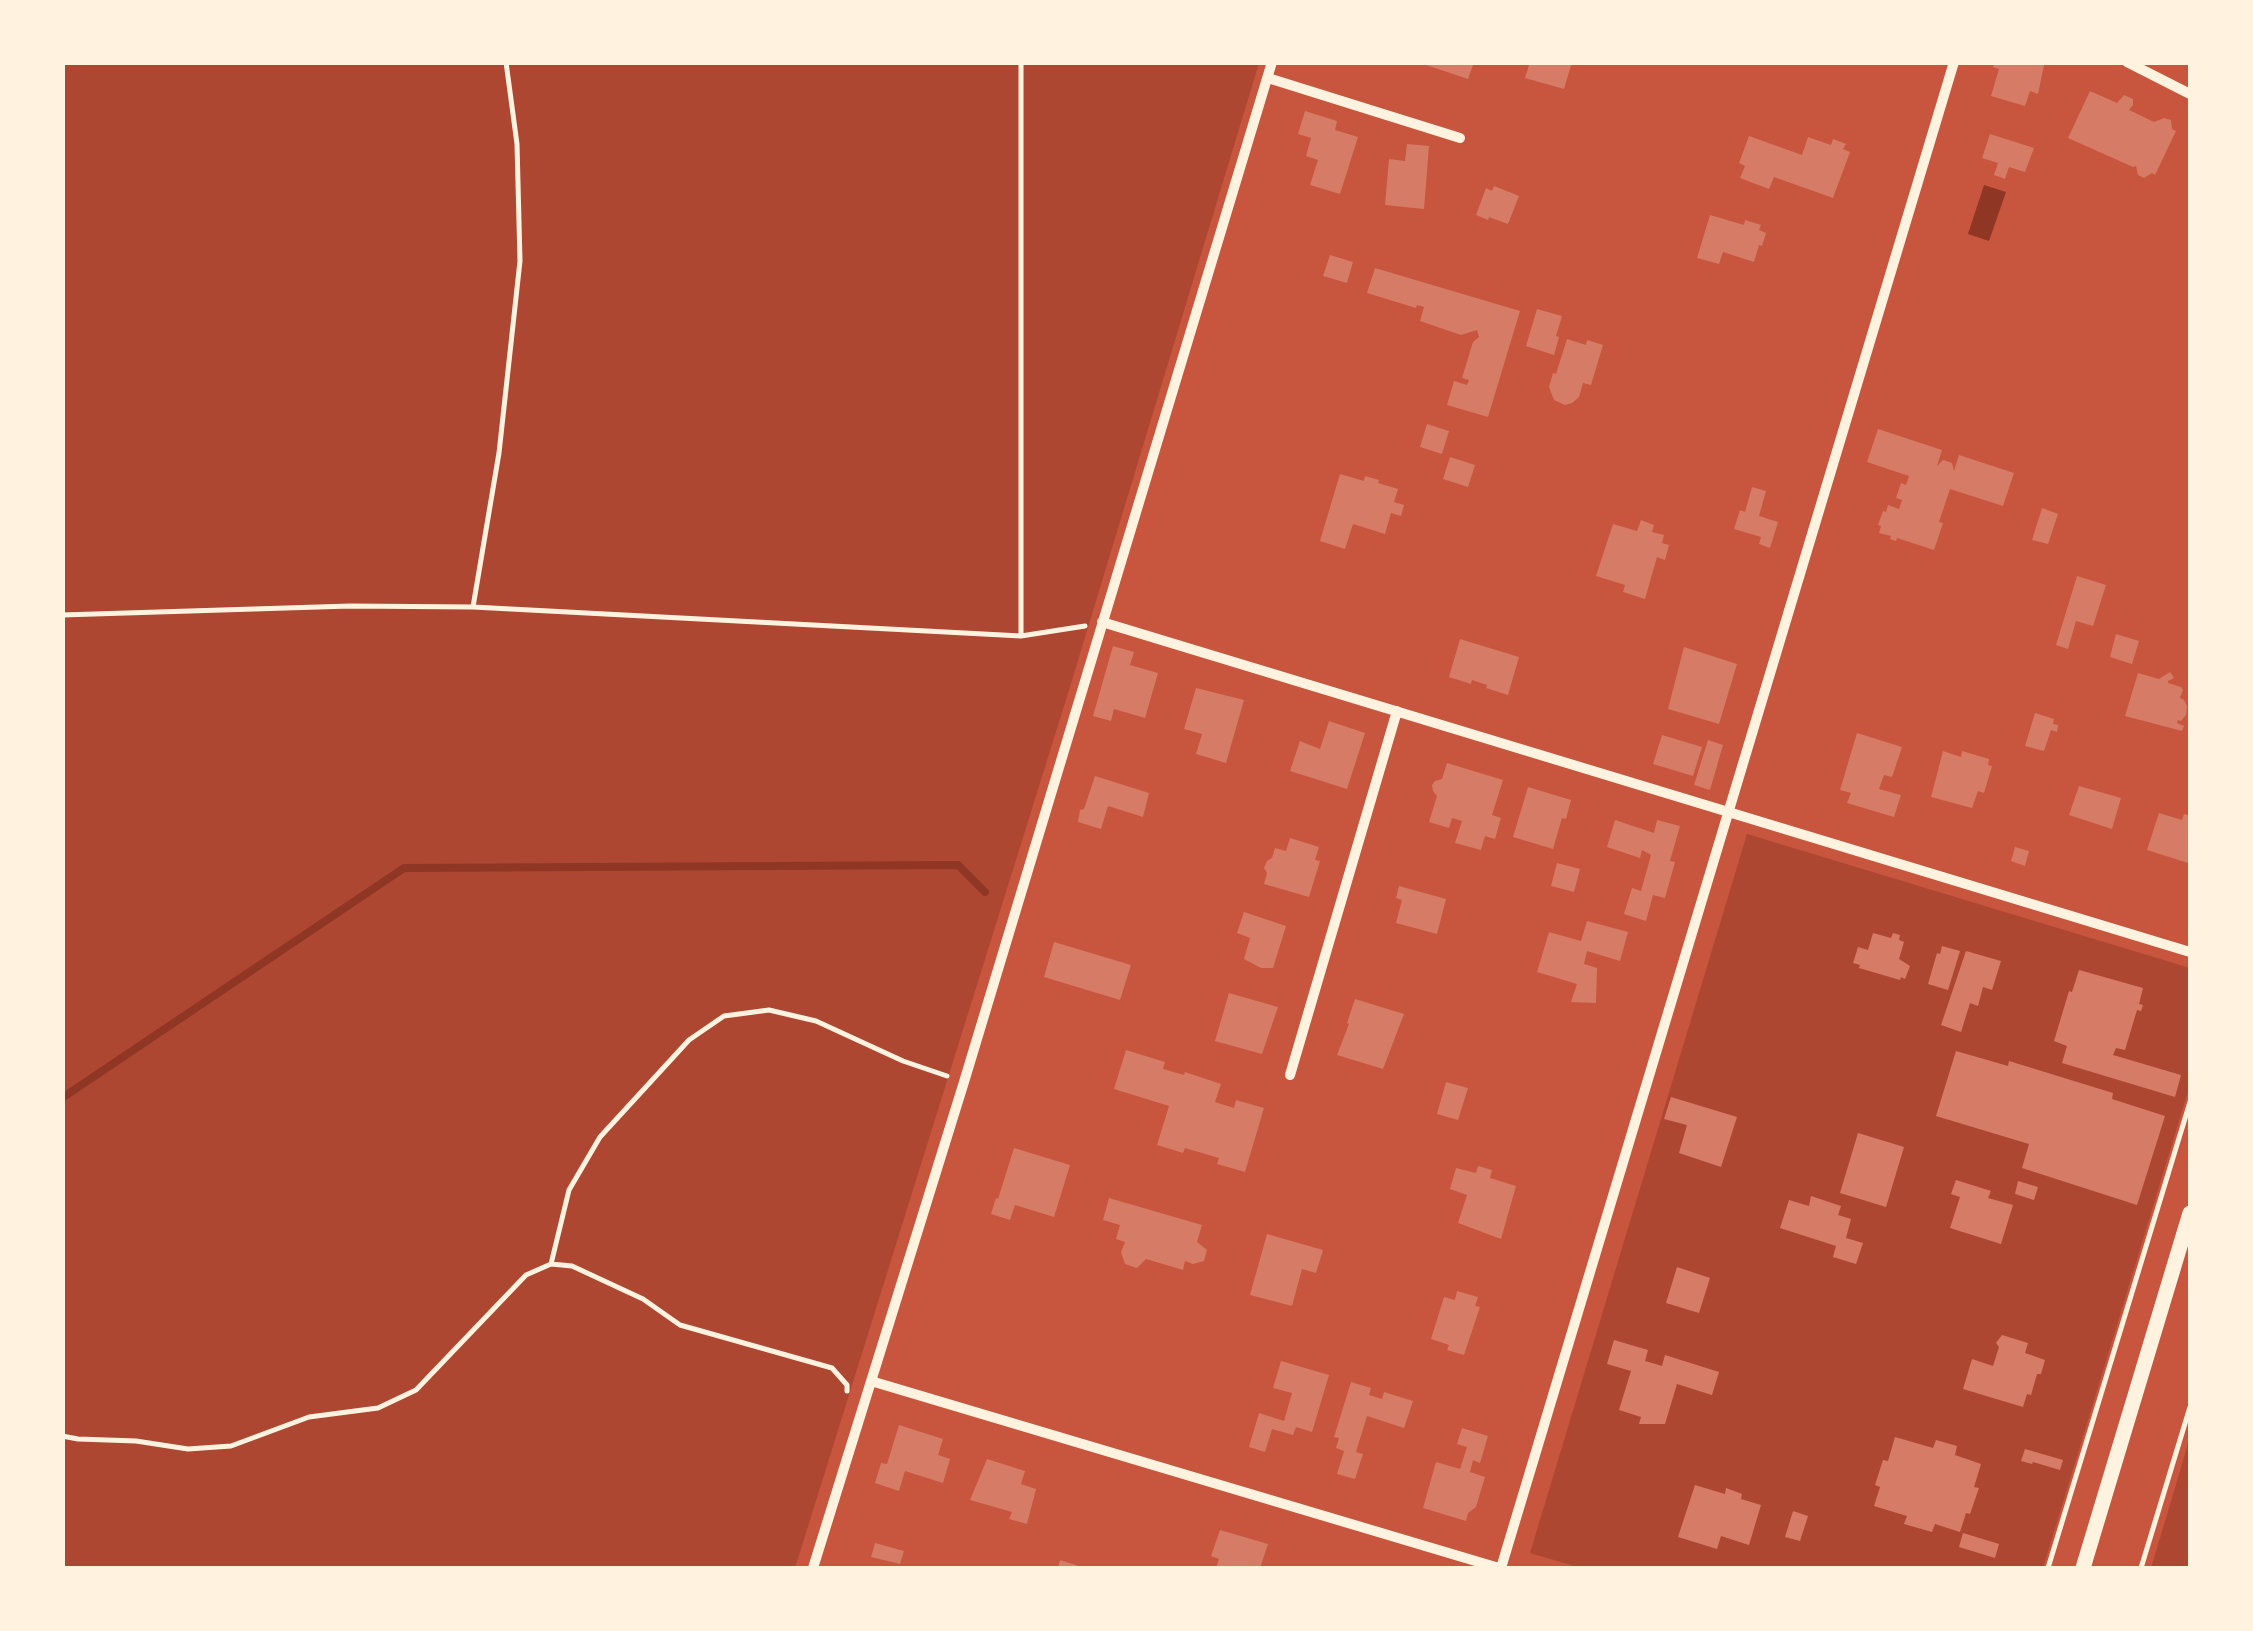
<!DOCTYPE html>
<html>
<head>
<meta charset="utf-8">
<style>
	body { margin:0 }
	#map { position:relative; width:2253px; height:1631px; overflow:hidden; background:#c8553d; font-family:Inter,sans-serif }
	canvas { display:block }
	.frame { position:absolute; inset:0; border:65px solid #fff3e0; pointer-events:none }
</style>
</head>
<body>
<div id="map">
<canvas width="2253" height="1631"></canvas>
<div class="frame"></div>
</div>
<script>
const c = document.querySelector('canvas').getContext('2d');
c.lineJoin = 'round';
function fill(path, color) { c.fillStyle = color; c.fill(path, 'evenodd'); }
const poly = rows => new Path2D(rows.map(r => 'M' + r).join(''));
function stroke(path, color, width, dash) { c.strokeStyle = color; c.lineWidth = width; c.lineCap = dash ? 'butt' : 'round'; c.setLineDash(dash || []); c.stroke(path); }
fill(poly([
	[62,63,1259,63,1069,690,795,1568,63,1568],
	[1747,834,2190,968,2190,1085,2043,1568,1581,1568,1530,1553],
	[2190,1437,2190,1568,2151,1568,2175,1488]
]), '#ae4732');
fill(poly([
	[1984,185,2006,192,1989,241,1968,234]
]), '#8f3625');
stroke(poly([
	[62,1098,404,868,958,865,985,892]
]), '#8f3625', 8);
fill(poly([
	[1417,62,1474,62,1468,79],
	[1530,62,1572,62,1564,89,1525,78],
	[1995,62,2039,62,2044,65,2038,94,2030,91,2025,106,1991,96,1999,69,1993,67],
	[2090,91,2117,103,2124,95,2133,99,2133,105,2129,110,2154,122,2164,118,2171,120,2172,129,2176,131,2155,175,2152,173,2144,178,2138,175,2136,166,2133,167,2068,138],
	[1305,111,1337,121,1335,130,1358,137,1340,194,1310,185,1318,160,1306,156,1311,138,1298,134],
	[1990,134,2034,148,2025,172,2009,167,2005,179,1994,175,1998,163,1982,158],
	[1749,136,1802,155,1808,137,1831,145,1833,139,1846,144,1843,149,1850,152,1833,198,1774,177,1769,189,1740,178,1745,166,1739,163],
	[1407,144,1429,146,1424,209,1385,205,1389,159,1405,161],
	[1494,186,1519,196,1508,224,1489,217,1488,220,1476,215,1486,188,1492,191],
	[1710,215,1744,225,1745,220,1761,225,1759,230,1766,233,1762,246,1759,245,1754,262,1723,252,1719,264,1697,258],
	[1330,255,1353,262,1347,283,1323,276],
	[1375,268,1520,311,1488,417,1447,405,1454,381,1467,385,1469,380,1462,378,1473,342,1479,337,1477,330,1461,335,1420,321,1424,307,1417,305,1416,308,1367,293],
	[1537,309,1562,316,1556,336,1559,337,1554,355,1526,346],
	[1567,339,1586,345,1587,340,1603,345,1591,385,1583,383,1579,397,1572,403,1565,405,1554,400,1549,387,1553,373,1556,374],
	[1427,424,1449,431,1442,454,1420,447],
	[1878,429,1942,450,1937,466,1943,460,1952,463,1954,471,1959,455,2014,473,2003,506,1950,489,1939,522,1943,523,1934,550,1897,538,1896,541,1890,539,1891,536,1879,533,1881,526,1878,525,1883,511,1886,512,1888,505,1899,509,1902,500,1896,498,1901,483,1906,485,1909,476,1867,462],
	[1450,457,1475,465,1468,487,1443,479],
	[1340,474,1364,481,1365,476,1379,480,1378,483,1398,489,1394,502,1404,505,1401,516,1391,513,1385,534,1353,524,1345,549,1320,541],
	[1752,487,1766,491,1759,516,1778,522,1770,548,1759,544,1761,537,1734,529,1740,510,1745,512],
	[2042,508,2058,514,2048,544,2032,540],
	[1641,520,1654,525,1652,532,1664,535,1662,543,1669,545,1665,560,1657,557,1645,599,1623,592,1625,585,1596,576,1613,524,1637,531],
	[2077,576,2106,585,2093,626,2076,621,2068,649,2056,645],
	[2116,634,2139,641,2132,664,2110,657],
	[1460,639,1519,657,1508,695,1486,688,1487,685,1472,680,1471,684,1449,677],
	[1113,646,1134,652,1130,665,1158,673,1145,718,1114,709,1111,721,1093,716],
	[1684,647,1737,664,1719,724,1668,709],
	[2170,672,2174,678,2168,681,2168,683,2181,687,2183,690,2180,698,2184,700,2187,706,2186,715,2181,721,2178,720,2177,723,2184,726,2182,731,2125,716,2138,673,2159,679],
	[1196,688,1244,700,1226,763,1196,754,1202,734,1184,729],
	[2035,713,2054,719,2053,724,2058,725,2057,732,2051,730,2044,751,2025,746],
	[1329,721,1365,733,1347,789,1290,771,1300,741,1320,749],
	[1857,733,1902,747,1892,777,1884,775,1879,789,1901,795,1894,817,1847,803,1851,793,1840,790],
	[1662,735,1702,747,1693,776,1653,764],
	[1708,740,1723,745,1710,790,1694,785],
	[1943,751,1961,757,1962,751,1989,759,1988,765,1992,766,1984,793,1978,791,1972,808,1931,797],
	[1447,763,1503,780,1492,815,1501,818,1495,839,1485,836,1481,850,1455,843,1462,821,1452,818,1449,828,1429,822,1437,796,1433,791,1432,785,1435,781,1442,779],
	[1095,776,1149,793,1143,817,1108,806,1101,829,1078,822,1080,810,1084,809],
	[2079,786,2121,798,2112,829,2069,815],
	[1528,787,1571,800,1566,819,1562,818,1553,849,1513,837],
	[2159,813,2182,820,2184,814,2190,816,2190,855,2188,863,2147,850],
	[1615,820,1654,833,1657,820,1680,826,1670,861,1675,862,1665,898,1653,895,1646,921,1624,914,1632,888,1641,891,1651,855,1642,850,1640,858,1607,847],
	[1290,838,1319,847,1315,860,1320,861,1309,897,1264,884,1267,873,1264,868,1267,861,1272,858,1275,848,1286,851],
	[2015,847,2029,851,2025,866,2011,861],
	[1557,863,1580,869,1574,892,1551,886],
	[1399,886,1446,899,1437,934,1396,923,1402,900,1396,898],
	[1244,912,1286,926,1273,968,1261,968,1244,959,1250,938,1237,933],
	[1587,921,1628,932,1620,961,1587,951,1584,964,1597,968,1596,1003,1571,1002,1577,984,1537,972,1549,932,1581,941],
	[1873,933,1891,938,1893,933,1900,935,1899,940,1904,942,1899,959,1910,966,1905,979,1901,977,1900,980,1859,968,1860,965,1853,963,1858,947,1868,950],
	[1054,942,1131,965,1120,1000,1044,977],
	[1942,946,1960,951,1948,990,1928,984,1937,953,1940,954],
	[1966,951,2001,961,1992,990,1983,987,1978,1006,1970,1003,1961,1032,1941,1025],
	[2079,970,2143,988,2139,1004,2143,1005,2141,1011,2137,1010,2125,1050,2116,1048,2113,1055,2181,1075,2175,1097,2062,1063,2067,1046,2054,1041,2069,991,2072,992],
	[1229,993,1278,1007,1262,1054,1215,1041],
	[1355,999,1404,1014,1383,1069,1337,1055,1349,1024,1347,1023],
	[1126,1050,1165,1062,1163,1069,1184,1075,1185,1072,1221,1084,1215,1102,1234,1108,1236,1100,1264,1108,1245,1172,1217,1164,1219,1158,1185,1148,1183,1153,1157,1145,1169,1106,1114,1089],
	[1956,1051,2008,1066,2009,1061,2113,1093,2112,1099,2165,1116,2137,1205,2022,1168,2029,1144,1936,1116],
	[1446,1082,1468,1088,1458,1120,1437,1114],
	[1671,1097,1737,1117,1721,1167,1679,1153,1687,1125,1664,1119],
	[1858,1133,1904,1147,1886,1207,1840,1193],
	[1014,1148,1070,1165,1054,1217,1015,1205,1010,1220,991,1214,996,1198,998,1199],
	[1478,1166,1492,1170,1490,1178,1516,1186,1501,1239,1458,1223,1467,1195,1450,1189,1456,1168,1476,1173],
	[1956,1180,1991,1191,1988,1198,2013,1205,2001,1244,1950,1228,1960,1197,1951,1194],
	[2018,1181,2038,1187,2034,1200,2015,1194],
	[1811,1196,1841,1206,1838,1215,1851,1219,1846,1238,1863,1243,1856,1264,1833,1257,1836,1246,1780,1228,1789,1200,1809,1206],
	[1109,1198,1202,1225,1197,1242,1207,1250,1204,1261,1193,1264,1185,1261,1183,1270,1146,1259,1137,1268,1125,1264,1121,1252,1125,1242,1116,1239,1120,1225,1103,1220],
	[1267,1234,1323,1250,1316,1273,1302,1269,1292,1306,1250,1295],
	[1677,1267,1710,1278,1699,1313,1666,1303],
	[1457,1291,1478,1297,1475,1306,1480,1307,1464,1355,1447,1350,1449,1345,1431,1339,1444,1297,1455,1300],
	[2002,1335,2028,1343,2025,1353,2045,1360,2041,1374,2037,1374,2031,1395,2027,1394,2023,1407,1963,1389,1972,1359,1993,1366,1999,1347,1996,1343],
	[1614,1340,1648,1350,1645,1361,1662,1366,1665,1355,1719,1372,1712,1395,1677,1384,1665,1424,1639,1424,1641,1417,1619,1410,1631,1371,1607,1364],
	[1281,1361,1329,1375,1312,1432,1296,1427,1293,1435,1272,1429,1265,1452,1249,1447,1259,1413,1284,1421,1292,1393,1273,1388],
	[1351,1382,1371,1388,1369,1395,1382,1399,1384,1392,1413,1401,1404,1428,1367,1416,1356,1452,1363,1454,1355,1479,1337,1474,1344,1451,1336,1448,1339,1438,1334,1437],
	[899,1425,943,1439,938,1455,950,1459,943,1483,905,1471,899,1491,875,1483,881,1463,887,1464],
	[1462,1428,1488,1436,1480,1463,1473,1460,1470,1472,1485,1477,1476,1507,1468,1513,1466,1521,1423,1508,1436,1462,1460,1469,1467,1447,1457,1444],
	[1895,1437,1933,1448,1936,1440,1957,1446,1955,1455,1981,1464,1974,1487,1979,1488,1970,1514,1966,1513,1960,1532,1935,1524,1932,1532,1904,1524,1907,1516,1874,1506,1880,1487,1875,1485,1883,1460,1888,1461],
	[2025,1449,2063,1460,2060,1470,2033,1462,2032,1464,2021,1461],
	[987,1459,1025,1471,1021,1484,1036,1489,1027,1524,1009,1519,1012,1512,970,1500],
	[1695,1485,1725,1494,1726,1488,1742,1494,1741,1499,1761,1505,1749,1545,1721,1536,1717,1549,1678,1537],
	[1793,1511,1808,1516,1800,1541,1785,1537],
	[1220,1530,1268,1544,1260,1568,1216,1568,1219,1559,1211,1556],
	[1963,1533,1999,1544,1995,1558,1959,1547],
	[875,1543,904,1551,900,1564,871,1557],
	[1060,1560,1085,1568,1058,1568]
]), '#d67c66');
stroke(poly([
	[1021,62,1021,636],
	[473,607,499,453,520,261,517,144,506,62],
	[62,615,350,606,473,607,1021,636,1085,626],
	[551,1264,569,1190,600,1137,689,1040,724,1016,769,1010,816,1021,903,1061,947,1076],
	[62,1436,78,1439,136,1441,188,1449,231,1446,309,1417,378,1408,416,1390,526,1275,551,1264,572,1266,643,1299,680,1325,832,1368,847,1385,847,1391],
	[2048,1568,2190,1102],
	[2141,1568,2190,1407]
]), '#fff3e0', 5);
stroke(poly([
	[2127,62,2190,94],
	[1268,78,1460,138],
	[1102,622,2190,952],
	[1290,1075,1397,711],
	[871,1381,1499,1568],
	[813,1568,964,1082,1272,62],
	[1501,1568,1954,62]
]), '#fff3e0', 10);
stroke(poly([
	[2083,1568,2190,1213]
]), '#fff3e0', 15);
</script>
</body>
</html>
